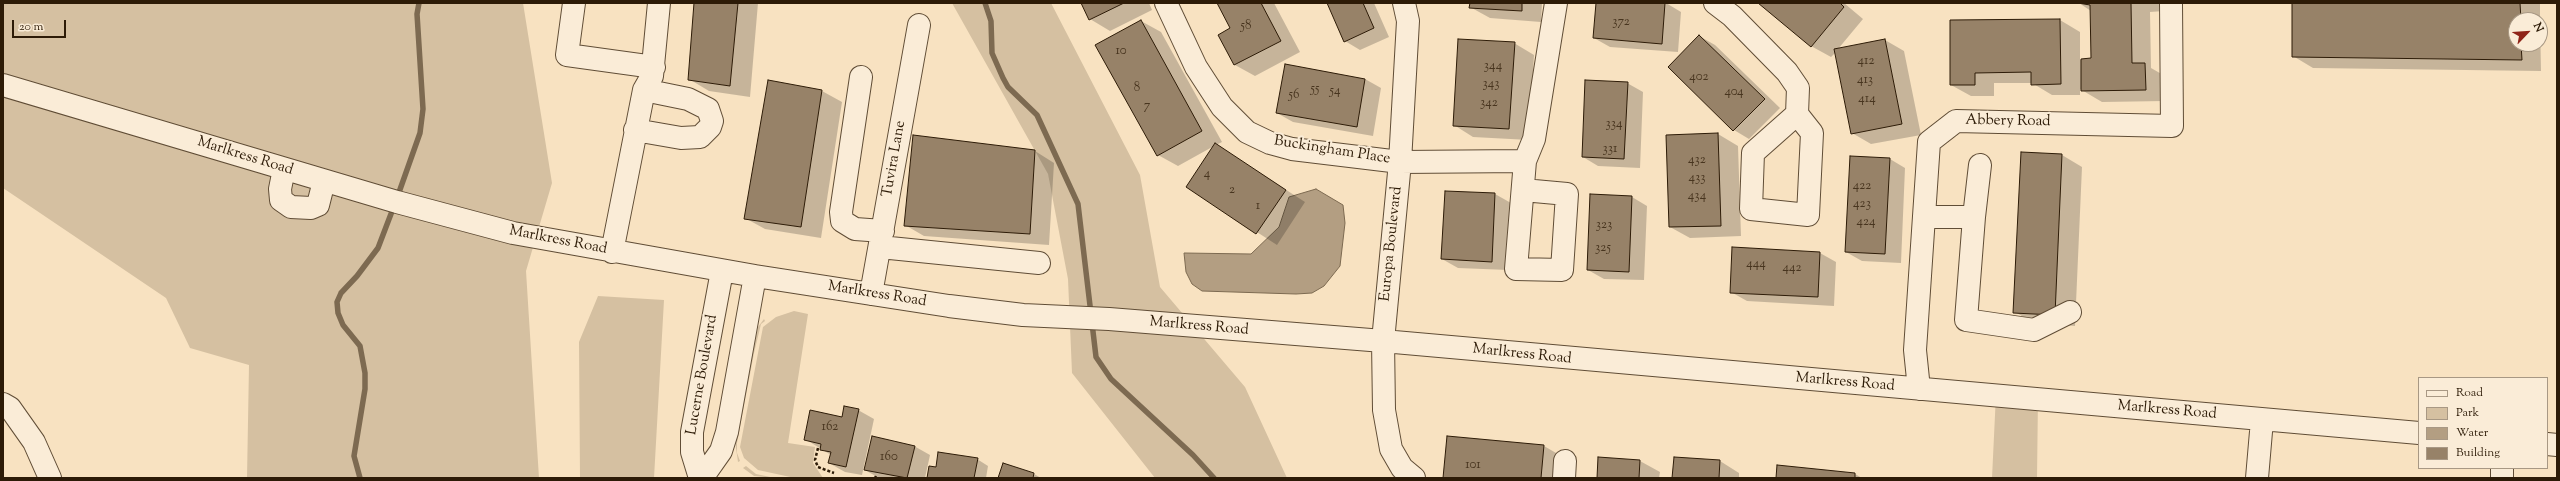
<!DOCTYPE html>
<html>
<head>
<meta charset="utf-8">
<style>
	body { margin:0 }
	#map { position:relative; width:2560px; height:481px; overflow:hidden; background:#f8e2c1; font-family:"Sorts Mill Goudy",serif }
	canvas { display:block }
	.frame { position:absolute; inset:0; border:4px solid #2d1b07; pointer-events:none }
	.legend { position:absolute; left:2418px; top:377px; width:130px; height:92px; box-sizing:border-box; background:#faecd7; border:1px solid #a89884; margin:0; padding:5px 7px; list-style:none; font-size:12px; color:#2d1b07 }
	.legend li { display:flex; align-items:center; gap:8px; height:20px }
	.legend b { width:20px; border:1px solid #a89884 }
	.north { position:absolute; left:2508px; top:12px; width:40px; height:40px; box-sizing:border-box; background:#faecd7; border:1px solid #a89884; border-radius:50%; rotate:65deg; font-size:11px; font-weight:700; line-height:16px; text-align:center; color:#2d1b07 }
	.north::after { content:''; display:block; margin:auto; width:14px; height:18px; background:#8f2418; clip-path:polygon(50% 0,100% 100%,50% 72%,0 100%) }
	.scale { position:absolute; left:12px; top:20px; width:54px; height:18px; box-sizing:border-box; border:2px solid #2d1b07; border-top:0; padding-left:5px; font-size:12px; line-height:14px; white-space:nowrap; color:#2d1b07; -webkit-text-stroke:3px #faecd7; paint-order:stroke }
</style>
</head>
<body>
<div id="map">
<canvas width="2560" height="481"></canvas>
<div class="frame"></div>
<ul class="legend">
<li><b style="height:5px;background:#faecd7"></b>Road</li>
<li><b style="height:11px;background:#d5c0a1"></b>Park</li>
<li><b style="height:11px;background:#b39e82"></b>Water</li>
<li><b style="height:11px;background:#978268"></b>Building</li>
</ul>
<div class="north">N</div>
<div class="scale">20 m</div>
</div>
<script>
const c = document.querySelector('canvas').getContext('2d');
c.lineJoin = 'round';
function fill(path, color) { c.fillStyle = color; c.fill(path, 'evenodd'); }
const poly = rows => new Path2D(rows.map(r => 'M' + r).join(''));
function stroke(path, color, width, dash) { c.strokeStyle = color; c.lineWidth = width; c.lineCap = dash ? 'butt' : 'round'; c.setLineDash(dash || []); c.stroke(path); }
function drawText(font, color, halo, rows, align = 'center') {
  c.font = font + ' "Sorts Mill Goudy",serif'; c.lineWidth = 4; c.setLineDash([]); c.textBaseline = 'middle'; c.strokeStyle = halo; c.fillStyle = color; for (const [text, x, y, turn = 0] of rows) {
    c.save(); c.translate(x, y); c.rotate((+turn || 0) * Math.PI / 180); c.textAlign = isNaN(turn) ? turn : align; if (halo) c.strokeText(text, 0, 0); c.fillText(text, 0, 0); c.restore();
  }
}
fill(poly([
	[3,3,523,3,552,183,526,271,539,478,247,478,249,365,190,348,166,298,3,188],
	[952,3,1051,3,1140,175,1160,287,1245,387,1287,478,1155,478,1072,373,1068,279,1048,174],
	[598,296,664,300,654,478,580,478,579,342],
	[794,311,808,314,788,443,815,447,813,463,823,478,795,478,758,470,744,458,740,447,763,327,776,317],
	[764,319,765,321,761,324,754,353,737,443,737,453,740,461,738,462,735,441,758,327],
	[1996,394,2038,397,2037,478,1992,478],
	[746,466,756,474,775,478,754,476,743,468]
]), '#d5c0a1');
const water = poly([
	[1316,189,1343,205,1345,223,1340,266,1324,286,1312,293,1296,294,1202,291,1192,284,1186,272,1184,253,1251,254,1279,227,1289,197,1316,189]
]);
fill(water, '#b39e82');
stroke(water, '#7d6a51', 1);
fill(poly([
	[695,3,758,3,750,97,709,91,689,79],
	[1082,3,1149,3,1152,10,1110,31,1090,19],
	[1218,3,1274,3,1300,52,1255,76,1235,65,1219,35,1231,29],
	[1328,3,1374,3,1389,37,1360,50,1345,41],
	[1471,3,1542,3,1541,22,1490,18,1470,7],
	[1597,3,1666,3,1681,12,1678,52,1610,47,1594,38],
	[1760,3,1844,3,1863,19,1838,49,1885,40,1904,51,1921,135,1871,144,1852,133,1836,52,1831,57,1811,46],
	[2079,3,2164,3,2164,11,2150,12,2151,68,2165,76,2165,101,2102,102,2080,89,2080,95,2052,95,2032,83,1994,83,1994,96,1971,96,1951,85,1951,21,2060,20,2080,32,2080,60,2092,59,2091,11],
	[2293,3,2540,3,2540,20,2516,20,2516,44,2540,44,2540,21,2541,71,2313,68,2293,56],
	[1141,21,1161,32,1222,142,1216,145,1305,202,1277,245,1187,187,1214,146,1178,166,1158,155],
	[1699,36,1715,45,1780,108,1749,139,1734,130],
	[1514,43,1534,55,1529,140,1473,137,1454,125],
	[1286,65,1365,79,1381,88,1373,136,1293,122,1277,113],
	[769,81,822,91,842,102,821,238,765,229,745,218],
	[1627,83,1643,92,1640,168,1598,166,1583,157],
	[1718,134,1738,146,1741,236,1690,238,1670,227],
	[1035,151,1054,163,1049,245,924,236,905,225],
	[2022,153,2062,155,2082,167,2075,326,2034,323,2015,312],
	[1890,159,1905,168,1901,263,1862,261,1846,252],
	[1446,192,1495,194,1511,203,1508,270,1458,268,1442,259],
	[1632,197,1647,206,1644,280,1604,279,1588,270],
	[1733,248,1820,253,1836,262,1834,306,1747,301,1731,292],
	[858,410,874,419,862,475,845,472,829,463,831,455,805,439],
	[914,446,930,455,925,478,879,478,865,470],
	[1544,446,1563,457,1562,478,1444,478],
	[1599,458,1640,461,1660,472,1659,478,1598,478],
	[977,459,988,466,986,478,928,478,937,468],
	[1720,461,1739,473,1739,478,1673,478],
	[1778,466,1855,474,1862,478,1777,478],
	[1034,474,1041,478,999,478]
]), '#0003');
stroke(poly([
	[985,3,991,21,992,53,1003,78,1008,87,1037,115,1078,204,1091,314],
	[397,198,420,133,423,109,417,14,419,3],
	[1092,323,1096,357,1111,379,1193,455,1214,478],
	[360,478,354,456,365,389,365,373,360,346,343,325,338,313,337,302,341,293,357,276,378,248,394,206]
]), '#7d6a51', 5.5);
const building = poly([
	[694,3,738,3,730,86,688,80,694,3],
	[1081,3,1124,3,1089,20,1081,3],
	[1217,3,1261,3,1281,41,1234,65,1218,35,1230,28,1217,3],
	[1327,3,1363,3,1374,28,1344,42,1327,3],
	[1470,3,1522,3,1522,11,1469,8,1470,3],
	[1596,3,1665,3,1662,44,1593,38,1596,3],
	[1758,3,1840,3,1844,7,1811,47,1758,3],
	[2078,3,2131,3,2132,63,2145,63,2146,90,2081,91,2081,59,2091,58,2090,5,2078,3],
	[2292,3,2520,3,2521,20,2516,20,2516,44,2521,44,2522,60,2292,57,2292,3],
	[2060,19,2061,84,2031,85,2031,72,1975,73,1975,85,1950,85,1950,20,2060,19],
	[1141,20,1202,131,1157,156,1095,45,1141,20],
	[1699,35,1765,99,1733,131,1668,67,1699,35],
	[1458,39,1515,42,1509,129,1453,126,1458,39],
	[1885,39,1902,124,1851,134,1834,49,1885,39],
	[1285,64,1365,79,1357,127,1276,113,1285,64],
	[768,80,822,90,801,227,744,219,768,80],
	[1585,80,1628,82,1624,159,1582,157,1585,80],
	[1718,133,1721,226,1669,227,1666,135,1718,133],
	[913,135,1035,150,1030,234,904,226,913,135],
	[1215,143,1286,190,1256,234,1186,187,1215,143],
	[2021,152,2062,154,2055,315,2013,313,2021,152],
	[1850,156,1890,158,1885,254,1845,252,1850,156],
	[1445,191,1495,193,1492,262,1441,259,1445,191],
	[1590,194,1632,196,1629,272,1587,270,1590,194],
	[1732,247,1820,252,1818,297,1730,293,1732,247],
	[844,406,859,409,846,467,828,463,831,452,820,450,821,444,804,440,810,410,842,417,844,406],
	[872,436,915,446,907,478,864,470,872,436],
	[1447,436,1544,445,1541,478,1443,478,1447,436],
	[938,452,978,458,974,478,927,478,929,466,936,467,938,452],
	[1598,457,1640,460,1639,478,1597,478,1598,457],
	[1674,457,1720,460,1719,478,1672,478,1674,457],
	[1003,463,1034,473,1033,478,998,478,1003,463],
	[1777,465,1855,473,1855,478,1776,478,1777,465]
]);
fill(building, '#978268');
stroke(building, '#2d1b07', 1);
const minor = poly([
	[574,3,567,55,654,67],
	[1166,3,1196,67,1222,107,1247,132,1270,143,1292,149,1400,162,1525,161,1534,139,1556,3],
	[1404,3,1408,21,1400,162,1383,341,1384,410,1391,449,1402,468,1414,478],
	[1715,3,1732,16,1787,72,1798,88,1797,114,1812,133,1808,215,1751,209,1753,153,1797,114],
	[861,77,841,212,842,221,855,229,883,231],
	[3,85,397,202,513,233,755,276,949,306,1023,315,1109,319,1383,341,2419,433],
	[635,130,681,138,700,137,710,127,712,121,708,109,688,99,644,90],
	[284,169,280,189,281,200,291,207,311,208,318,205,324,181],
	[1523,190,1567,194,1562,270,1516,269,1525,161],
	[1924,217,1974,217,1966,320,2034,330,2070,312],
	[1974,217,1980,165],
	[880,247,1039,263],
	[612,252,644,90,652,76,659,3],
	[871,294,919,25],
	[1919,389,1915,350,1929,142,1956,121,2172,126,2171,3],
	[3,404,10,408,34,442,50,478],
	[2547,444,2557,445],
	[2502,468,2502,478],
	[700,478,692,452,692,432,722,271],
	[702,478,721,451,727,432,755,276],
	[1564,478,1565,461],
	[2257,478,2262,420]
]);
stroke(minor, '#604d36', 24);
stroke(poly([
	[818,448,815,460,818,467,834,473],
	[875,478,876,476]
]), '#2d1b07', 2.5, [3, 2]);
stroke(minor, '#faecd7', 22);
drawText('13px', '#48351f', null, [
	["372",1621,23],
	["58",1246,27],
	["10",1121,52],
	["412",1866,62],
	["344",1493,67],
	["402",1699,78],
	["413",1865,81],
	["343",1491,85],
	["8",1137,89],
	["55",1315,90],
	["54",1335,92],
	["404",1734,93],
	["56",1294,96],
	["414",1867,100],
	["342",1489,104],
	["7",1147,107],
	["334",1614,125],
	["331",1610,150],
	["432",1697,161],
	["4",1207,175],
	["433",1697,179],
	["422",1862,187],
	["2",1232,191],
	["434",1697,197],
	["423",1862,205],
	["1",1258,207],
	["424",1866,223],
	["323",1604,226],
	["325",1603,249],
	["444",1756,265],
	["442",1792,269],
	["162",830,428],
	["160",889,458],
	["101",1473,466]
]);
drawText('15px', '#2d1b07', '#faecd7', [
	["Abbery Road",2008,122,1],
	["Buckingham Place",1332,151,9],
	["Marlkress Road",245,157,17],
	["Tuvira Lane",895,159,-80],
	["Marlkress Road",558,241,11],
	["Europa Boulevard",1392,244,-84],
	["Marlkress Road",877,295,9],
	["Marlkress Road",1199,327,5],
	["Marlkress Road",1522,355,6],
	["Lucerne Boulevard",703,375,-80],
	["Marlkress Road",1845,383,5],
	["Marlkress Road",2167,411,5]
]);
</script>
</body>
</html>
